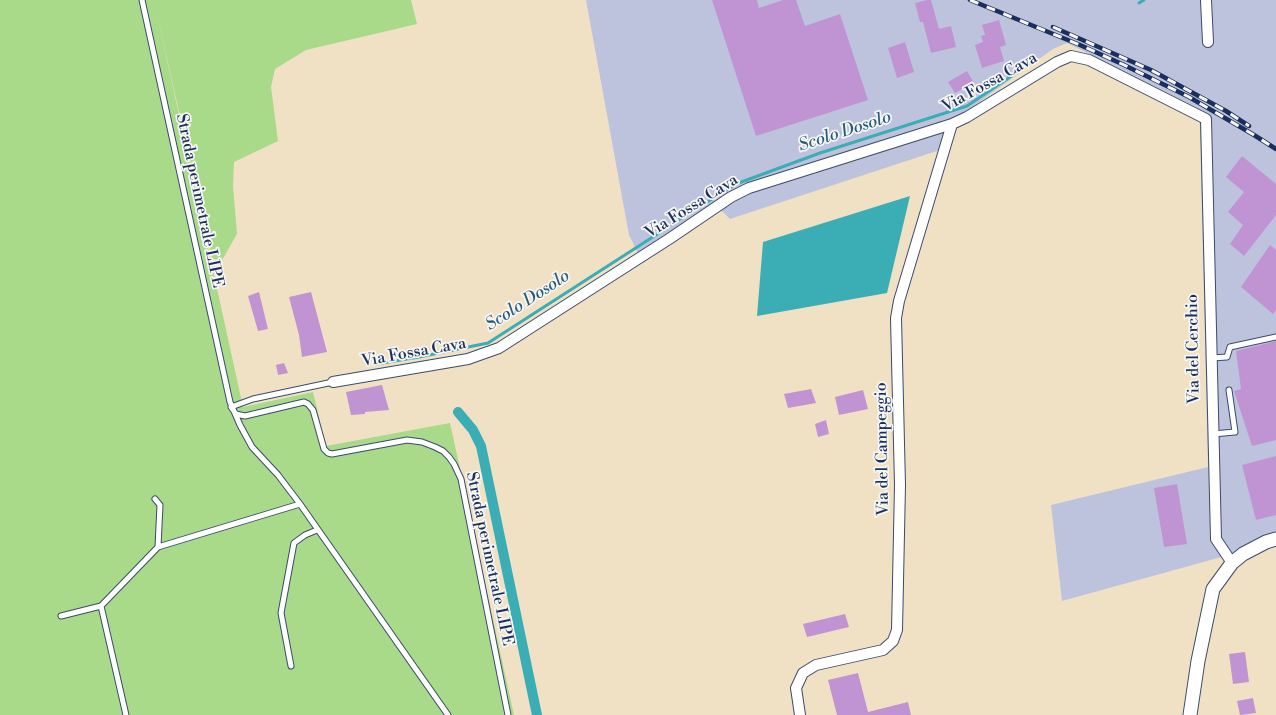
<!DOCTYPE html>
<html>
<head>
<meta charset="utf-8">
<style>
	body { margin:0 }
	canvas { display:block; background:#f0e1c4 }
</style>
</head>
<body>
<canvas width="1276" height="715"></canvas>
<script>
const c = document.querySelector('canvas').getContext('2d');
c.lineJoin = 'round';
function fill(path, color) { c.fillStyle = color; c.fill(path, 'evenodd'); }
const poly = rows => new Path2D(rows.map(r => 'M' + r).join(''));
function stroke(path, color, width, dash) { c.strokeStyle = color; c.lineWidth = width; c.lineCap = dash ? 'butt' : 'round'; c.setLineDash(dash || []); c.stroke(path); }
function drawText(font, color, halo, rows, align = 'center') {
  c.font = font + ' "Libre Bodoni",serif'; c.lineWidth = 3.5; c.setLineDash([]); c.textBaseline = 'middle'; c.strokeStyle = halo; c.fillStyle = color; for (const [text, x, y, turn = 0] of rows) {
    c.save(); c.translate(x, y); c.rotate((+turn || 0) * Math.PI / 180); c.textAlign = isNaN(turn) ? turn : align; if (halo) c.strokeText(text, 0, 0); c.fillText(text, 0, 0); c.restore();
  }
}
fill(poly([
	[586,0,1276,0,1276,542,1062,601,1051,505,1208,467,1200,127,1198,108,1067,43,1053,49,968,110,969,119,956,127,943,149,730,219,714,203,638,253,629,235]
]), '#bec3dd');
fill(poly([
	[0,0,411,0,417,24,306,50,275,69,271,87,278,141,234,162,233,186,237,234,221,262,212,258,156,10,243,407,313,392,326,446,450,423,514,715,0,715]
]), '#a8da89');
fill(poly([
	[910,196,887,293,757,316,763,242]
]), '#3badb5');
stroke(poly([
	[1139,3,1144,0],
	[670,225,736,184,820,153,967,106,1029,64],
	[376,364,419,357,488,343,659,233]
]), '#3badb5', 3);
stroke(poly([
	[458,412,473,430,481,446,537,715]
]), '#3badb5', 10);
fill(poly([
	[712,0,757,0,759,8,783,0,796,0,805,26,840,14,868,100,756,136],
	[927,0,931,0,939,29,951,26,956,47,931,53,923,22,920,22,915,3],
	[999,20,1006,45,1000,47,1004,61,982,68,975,45,983,42,981,36,985,35,982,25],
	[905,42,914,72,897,78,888,48],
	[967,71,974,83,955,93,948,82],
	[1242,156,1276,184,1276,215,1244,256,1230,244,1243,225,1228,212,1244,192,1226,177],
	[1270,245,1276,250,1276,310,1273,314,1241,287],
	[259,292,268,329,258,331,248,296],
	[311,292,327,352,302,357,299,335,289,297],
	[1276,341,1276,440,1252,446,1234,391,1241,389,1236,351],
	[284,363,288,373,278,375,276,365],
	[382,385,389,410,365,412,365,414,351,415,346,392],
	[811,389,816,403,788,408,784,394],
	[863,390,868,409,839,415,835,397],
	[826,420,829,434,818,437,815,424],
	[1276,456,1276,515,1256,520,1242,465],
	[1177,484,1187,544,1164,547,1154,488],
	[845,614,849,627,807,637,803,624],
	[1245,652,1249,682,1233,684,1229,654],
	[858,673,868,712,908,702,911,715,837,715,828,680],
	[1253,698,1256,713,1240,715,1237,701]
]), '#c094d2');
const service = poly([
	[142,0,230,402,240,425,252,447,278,475,300,504,158,547,160,505,155,499],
	[1212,358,1227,357,1230,347,1276,337],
	[333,382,253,399,231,407,236,414,245,416,304,402,308,404,313,410,324,449,328,453,332,454,407,440,422,442,435,447,443,451,449,457,454,464,461,479,508,715],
	[1213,434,1235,432,1229,390],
	[300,504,448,715],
	[61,616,101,606],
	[291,666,281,613,294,543,305,535,317,530],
	[126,715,101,606,158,547]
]);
const minor = poly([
	[1206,0,1208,42],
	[333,382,468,359,499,348,669,239,731,197,749,188,952,124,967,117,1057,62,1071,56,1089,60,1206,119,1216,539,1232,563],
	[800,715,796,688,803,673,816,665,883,650,893,641,897,630,900,485,896,318,899,301,952,124]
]);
const tertiary = poly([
	[1190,715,1198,661,1213,589,1232,563,1243,554,1266,542,1276,539]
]);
stroke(service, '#3b4a6d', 7);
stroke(minor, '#3b4a6d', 12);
stroke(tertiary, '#3b4a6d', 15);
stroke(service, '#fff', 5);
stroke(minor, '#fff', 10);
stroke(tertiary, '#fff', 13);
const rail = poly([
	[970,0,1080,45,1122,64,1189,97,1254,135,1276,149],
	[1053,27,1151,70,1226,111,1249,126]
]);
stroke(rail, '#1b2f5e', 4.5);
stroke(rail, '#f6f6f2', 3, [9]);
drawText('16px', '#1b2f5e', '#f6f6f2', [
	["Via Fossa Cava",990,83,-29],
	["Strada perimetrale LIPE",199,201,78],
	["Via Fossa Cava",692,207,-32],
	["Via del Cerchio",1194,349,-91],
	["Via Fossa Cava",414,353,-10],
	["Via del Campeggio",883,449,-91],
	["Strada perimetrale LIPE",489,559,78]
]);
drawText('italic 17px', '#265b7c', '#f6f6f2', [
	["Scolo Dosolo",845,132,-18],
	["Scolo Dosolo",528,301,-33]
]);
</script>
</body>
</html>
